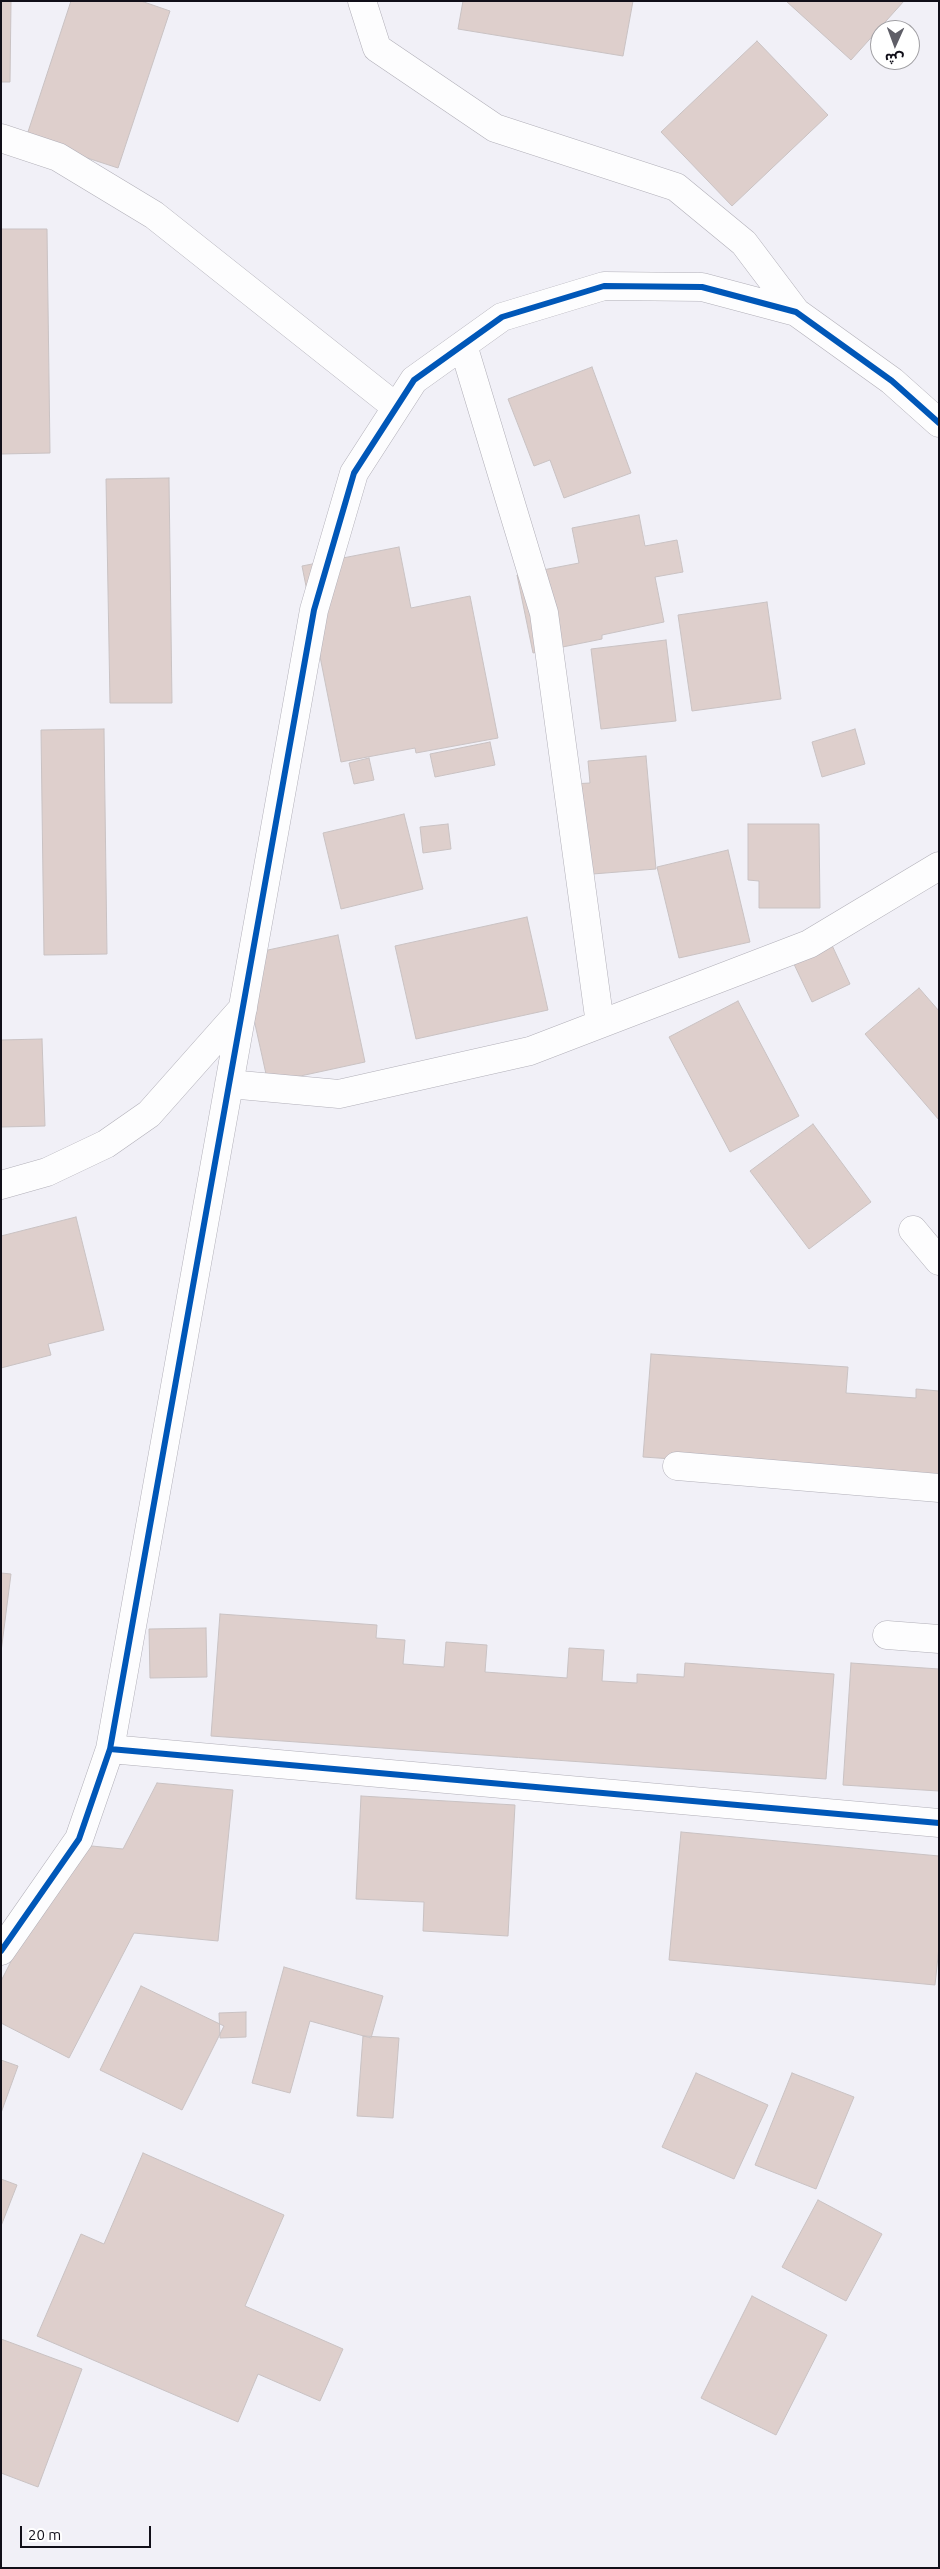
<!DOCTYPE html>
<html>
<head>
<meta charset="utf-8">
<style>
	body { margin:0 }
	#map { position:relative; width:940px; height:2569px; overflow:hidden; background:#f1f0f7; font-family:Ubuntu,"Noto Sans Arabic",sans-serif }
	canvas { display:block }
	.frame { position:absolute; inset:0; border:2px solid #110f19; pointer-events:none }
	.north { position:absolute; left:870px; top:20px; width:50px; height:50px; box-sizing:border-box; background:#fff; border:1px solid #a09fa3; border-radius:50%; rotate:182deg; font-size:14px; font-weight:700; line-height:20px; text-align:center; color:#110f19 }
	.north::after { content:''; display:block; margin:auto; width:18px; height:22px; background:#5f5e67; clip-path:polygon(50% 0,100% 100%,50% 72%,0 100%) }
	.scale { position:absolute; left:20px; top:2526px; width:131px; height:22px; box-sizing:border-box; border:2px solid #110f19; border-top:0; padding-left:6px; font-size:15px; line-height:18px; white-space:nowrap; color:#110f19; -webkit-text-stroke:4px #fff; paint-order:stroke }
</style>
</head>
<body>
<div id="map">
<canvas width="940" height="2569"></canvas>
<div class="frame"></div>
<div class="north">ش</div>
<div class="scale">20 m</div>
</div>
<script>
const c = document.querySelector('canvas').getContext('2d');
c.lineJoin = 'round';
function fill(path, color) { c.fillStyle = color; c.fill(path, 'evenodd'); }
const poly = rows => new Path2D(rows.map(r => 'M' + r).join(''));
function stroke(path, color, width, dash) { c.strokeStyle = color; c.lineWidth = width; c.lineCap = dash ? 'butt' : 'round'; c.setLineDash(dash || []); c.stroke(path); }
const building = poly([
	[1,1,11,1,10,82,1,82,1,1],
	[71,1,141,1,170,11,118,168,26,138,71,1],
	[463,1,633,1,623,56,458,29,463,1],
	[786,1,904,1,851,60,786,1],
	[757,41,828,115,732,206,661,132,757,41],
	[1,229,47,229,50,453,1,454,1,229],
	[592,367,631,473,564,498,550,460,534,466,508,399,592,367],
	[169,478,172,703,110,703,106,479,169,478],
	[639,515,645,546,677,540,683,572,655,577,664,622,602,635,602,639,533,653,517,575,579,563,572,528,639,515],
	[399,547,411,608,470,596,498,738,416,753,415,748,341,762,302,566,399,547],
	[767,602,781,699,692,711,678,615,767,602],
	[666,640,676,721,601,729,591,649,666,640],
	[104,729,107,954,44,955,41,730,104,729],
	[855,729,865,764,822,777,812,742,855,729],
	[490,742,495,765,435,777,430,754,490,742],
	[646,756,656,869,580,875,572,784,590,783,588,761,646,756],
	[369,758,374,780,354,784,349,763,369,758],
	[404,814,423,889,341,909,323,833,404,814],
	[448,824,451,849,423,853,420,827,448,824],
	[748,824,819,824,820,908,759,908,759,881,748,880,748,824],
	[728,850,750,942,679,958,657,867,728,850],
	[527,917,548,1010,416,1039,395,946,527,917],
	[338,935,365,1062,268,1083,240,956,338,935],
	[830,941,850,984,812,1002,792,960,830,941],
	[919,988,939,1011,939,1120,865,1034,919,988],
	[738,1001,799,1116,730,1152,669,1037,738,1001],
	[42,1039,45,1126,1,1127,1,1040,42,1039],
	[813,1124,871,1202,809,1249,750,1171,813,1124],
	[76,1217,104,1330,48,1344,51,1355,1,1368,1,1236,76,1217],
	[651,1354,848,1367,846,1393,916,1398,916,1389,939,1391,939,1477,643,1457,651,1354],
	[1,1573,11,1574,1,1652,1,1573],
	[220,1614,377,1625,376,1638,405,1640,403,1664,444,1667,446,1642,487,1645,485,1672,567,1678,569,1648,604,1650,602,1681,637,1683,637,1674,684,1677,685,1663,834,1674,826,1779,211,1736,220,1614],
	[206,1628,207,1677,150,1678,149,1629,206,1628],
	[851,1663,939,1669,939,1791,843,1785,851,1663],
	[157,1783,233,1790,218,1941,134,1933,69,2058,1,2023,1,1981,71,1844,123,1849,157,1783],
	[361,1796,515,1805,508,1936,423,1931,424,1902,356,1899,361,1796],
	[681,1832,939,1856,939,1947,935,1985,669,1960,681,1832],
	[284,1967,383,1996,371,2038,310,2021,290,2093,252,2083,284,1967],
	[141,1986,224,2026,182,2110,100,2070,141,1986],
	[246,2012,246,2037,220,2038,219,2013,246,2012],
	[363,2036,399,2038,393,2118,357,2116,363,2036],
	[1,2060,18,2066,1,2113,1,2060],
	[696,2073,768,2105,734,2179,662,2147,696,2073],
	[792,2073,854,2097,816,2189,755,2165,792,2073],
	[143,2153,284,2215,245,2306,343,2349,320,2401,258,2374,238,2422,37,2336,81,2234,104,2244,143,2153],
	[1,2179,17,2185,1,2226,1,2179],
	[818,2200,882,2234,846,2301,782,2267,818,2200],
	[752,2296,827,2335,776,2435,701,2398,752,2296],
	[1,2339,82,2369,38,2487,1,2473,1,2339]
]);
fill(building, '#decfcc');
stroke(building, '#c9c2c3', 1);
const street = poly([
	[362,1,377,48,495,128,676,187,744,243,796,312],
	[1,138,58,157,154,215,396,407],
	[463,345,544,613,600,1024],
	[229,1084,339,1094,530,1051,809,944,939,866],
	[1,1185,47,1172,106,1144,149,1114,243,1008],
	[913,1230,939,1261],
	[677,1466,939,1488],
	[887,1635,939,1639],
	[110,1749,939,1823],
	[1,1951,79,1839,110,1749,314,610,354,473,414,380,502,317,604,286,702,287,796,312,892,381,939,423]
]);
stroke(street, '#b1afb8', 29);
stroke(street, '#fdfdfe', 28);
stroke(poly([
	[110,1749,939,1823],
	[1,1951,79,1839,110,1749,314,610,354,473,414,380,502,317,604,286,702,287,796,312,892,381,939,423]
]), '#0057b8', 6);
</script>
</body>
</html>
